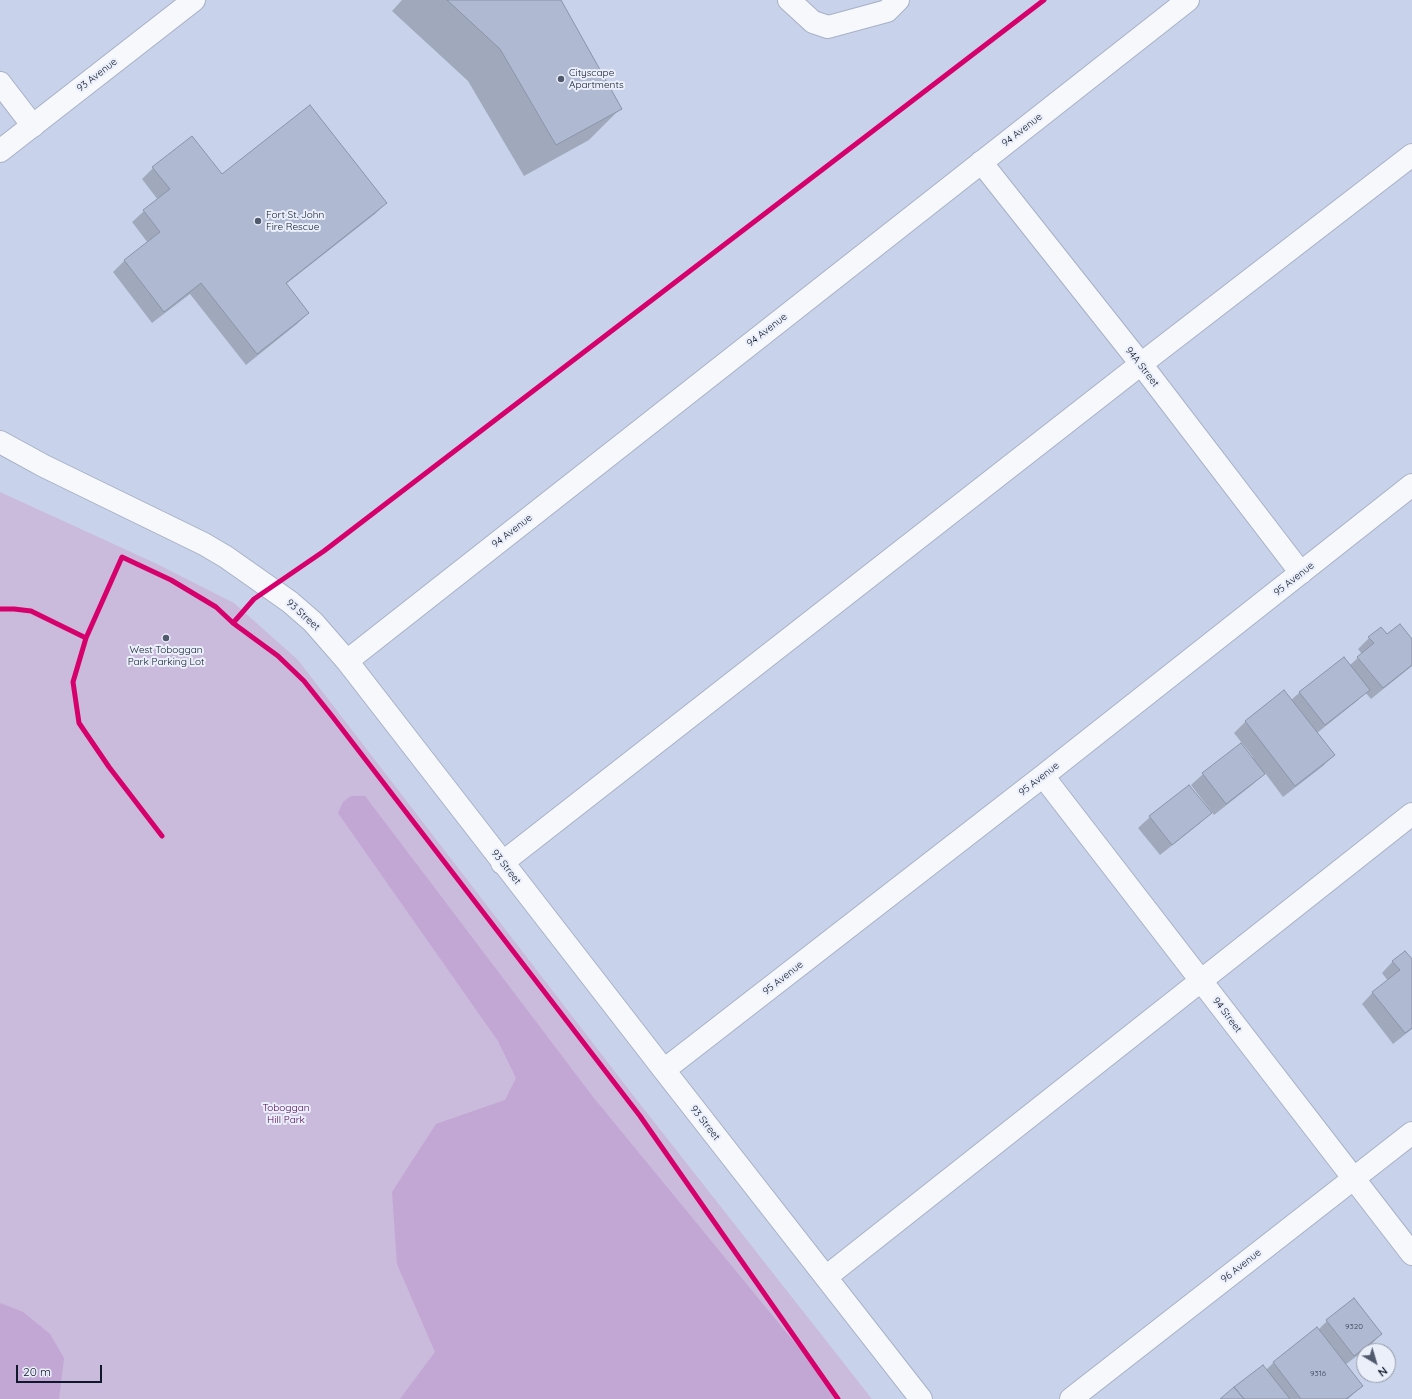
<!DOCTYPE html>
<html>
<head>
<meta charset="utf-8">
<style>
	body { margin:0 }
	#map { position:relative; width:1412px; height:1399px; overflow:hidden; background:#c8d3eb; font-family:Quicksand,sans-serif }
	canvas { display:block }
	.north { position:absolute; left:1356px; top:1343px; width:40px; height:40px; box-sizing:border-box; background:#eaeffa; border:1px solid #9399a7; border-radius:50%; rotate:142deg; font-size:11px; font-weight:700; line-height:16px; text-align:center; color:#10182b }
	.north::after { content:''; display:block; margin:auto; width:14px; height:18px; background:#50596e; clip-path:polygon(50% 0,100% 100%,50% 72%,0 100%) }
	.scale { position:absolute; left:16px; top:1365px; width:86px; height:18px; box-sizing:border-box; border:2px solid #10182b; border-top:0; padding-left:5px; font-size:12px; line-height:14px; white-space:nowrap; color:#10182b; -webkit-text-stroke:3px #eaeffa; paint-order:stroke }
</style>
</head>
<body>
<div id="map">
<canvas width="1412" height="1399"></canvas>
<div class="north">N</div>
<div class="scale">20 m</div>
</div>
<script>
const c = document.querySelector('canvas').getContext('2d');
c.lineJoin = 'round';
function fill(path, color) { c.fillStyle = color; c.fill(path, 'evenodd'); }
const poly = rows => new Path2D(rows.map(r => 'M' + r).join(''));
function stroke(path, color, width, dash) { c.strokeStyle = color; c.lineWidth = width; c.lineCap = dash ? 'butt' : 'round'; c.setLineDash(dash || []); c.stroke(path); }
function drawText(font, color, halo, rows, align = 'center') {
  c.font = font + ' Quicksand,sans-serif'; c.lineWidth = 4; c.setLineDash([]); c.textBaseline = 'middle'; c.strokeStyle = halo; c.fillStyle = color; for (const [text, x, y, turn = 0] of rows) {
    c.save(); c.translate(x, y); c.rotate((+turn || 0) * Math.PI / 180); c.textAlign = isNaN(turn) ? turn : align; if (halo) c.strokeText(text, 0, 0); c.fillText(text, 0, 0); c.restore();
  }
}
fill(poly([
	[0,492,155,563,234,603,298,660,629,1090,872,1399,0,1399]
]), '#cabadb');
fill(poly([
	[351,796,365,796,593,1097,841,1399,400,1399,435,1352,397,1264,392,1192,436,1124,505,1100,516,1078,498,1041,338,813,343,802],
	[0,1303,23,1312,50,1334,64,1358,59,1399,0,1399]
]), '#c2a6d3');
fill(poly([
	[402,0,559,0,621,108,589,140,524,176,468,81,392,11],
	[153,168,221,176,386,203,375,214,286,284,308,313,297,324,246,365,190,294,152,323,113,272,124,261,148,243,132,222,144,211,158,200,142,179],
	[1387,635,1412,641,1412,666,1371,699,1365,692,1357,701,1317,733,1334,755,1323,766,1283,797,1265,773,1252,785,1214,815,1191,785,1203,774,1241,745,1251,758,1253,757,1234,733,1245,722,1284,691,1291,700,1299,693,1343,658,1349,666,1362,654,1358,649,1369,638],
	[1188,786,1210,813,1199,824,1160,855,1138,828,1150,817],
	[1393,961,1412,961,1412,1029,1393,1044,1362,1004,1373,992,1388,981,1382,973],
	[1354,1300,1381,1334,1370,1346,1345,1365,1362,1386,1348,1399,1222,1399,1266,1370,1273,1363,1317,1328,1318,1330,1327,1321]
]), '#0003');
const building = poly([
	[447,0,561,0,622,109,556,145,500,49,447,0],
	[310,105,387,203,286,283,309,313,257,354,201,283,164,312,124,260,160,232,143,210,170,189,152,167,192,136,222,174,310,105],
	[1400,624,1412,639,1412,665,1383,688,1357,657,1374,643,1368,637,1381,627,1387,634,1400,624],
	[1344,657,1370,690,1325,725,1299,692,1344,657],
	[1284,690,1335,755,1295,786,1245,721,1284,690],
	[1241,743,1265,774,1226,804,1202,773,1241,743],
	[1189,785,1212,813,1172,845,1149,816,1189,785],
	[1405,951,1412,959,1412,1028,1405,1033,1372,992,1400,970,1392,961,1405,951],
	[1354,1298,1382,1334,1354,1356,1326,1320,1354,1298],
	[1317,1327,1363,1386,1346,1399,1301,1399,1273,1362,1317,1327],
	[1263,1365,1290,1399,1244,1399,1234,1387,1263,1365],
	[1234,1387,1244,1399,1220,1399,1234,1387]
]);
fill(building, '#afbad2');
stroke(building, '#8a93a7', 1);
const minor = poly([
	[789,0,813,22,828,27,887,11,898,0],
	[0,83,33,126],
	[981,162,1141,364,1301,573],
	[0,442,44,466,204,544,226,557,290,602,313,622,347,661,664,1070,921,1399],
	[347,661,1188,0],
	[1043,776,1412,1254],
	[502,863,1141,364,1412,155],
	[664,1070,1043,776,1412,485],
	[826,1277,1412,814],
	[1071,1399,1412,1133]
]);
const major = poly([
	[0,151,194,0]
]);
stroke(minor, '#a8b1c5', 24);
stroke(major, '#a8b1c5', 24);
stroke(minor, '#f7f8fc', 22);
stroke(major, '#f7f8fc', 22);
stroke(poly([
	[0,609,14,609,31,611,86,638],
	[233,623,254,599,324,551,1044,0],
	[162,836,109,767,79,723,73,682,86,638,122,557,171,580,216,607,233,623,278,656,304,681,332,716,640,1116,838,1399]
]), '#d6006c', 5);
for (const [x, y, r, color] of [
	[561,79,4,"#50596e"],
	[258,221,4,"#50596e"],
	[166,638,4,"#50596e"]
]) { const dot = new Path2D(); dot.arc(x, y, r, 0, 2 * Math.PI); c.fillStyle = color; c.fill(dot); stroke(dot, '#eaeffa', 1.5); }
drawText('8px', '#384055', null, [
	["9320",1354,1327],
	["9316",1318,1374]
]);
drawText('10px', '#10182b', '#eaeffa', [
	["Cityscape",569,73],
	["Apartments",569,85],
	["Fort St. John",266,215],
	["Fire Rescue",266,227],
	["West Toboggan",166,650,"center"],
	["Park Parking Lot",166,662,"center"]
], 'left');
drawText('10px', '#10182b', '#eaeffa', [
	["93 Avenue",97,75,-38],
	["94 Avenue",1022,130,-38],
	["94 Avenue",767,330,-38],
	["94A Street",1142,367,52],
	["94 Avenue",512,531,-38],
	["95 Avenue",1294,579,-38],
	["93 Street",303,615,42],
	["95 Avenue",1039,779,-38],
	["93 Street",506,867,52],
	["95 Avenue",783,978,-38],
	["94 Street",1227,1015,53],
	["93 Street",705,1123,52],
	["96 Avenue",1241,1266,-38]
]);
drawText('10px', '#520457', '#eaeffa', [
	["Toboggan",286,1108],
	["Hill Park",286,1120]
]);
</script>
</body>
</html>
